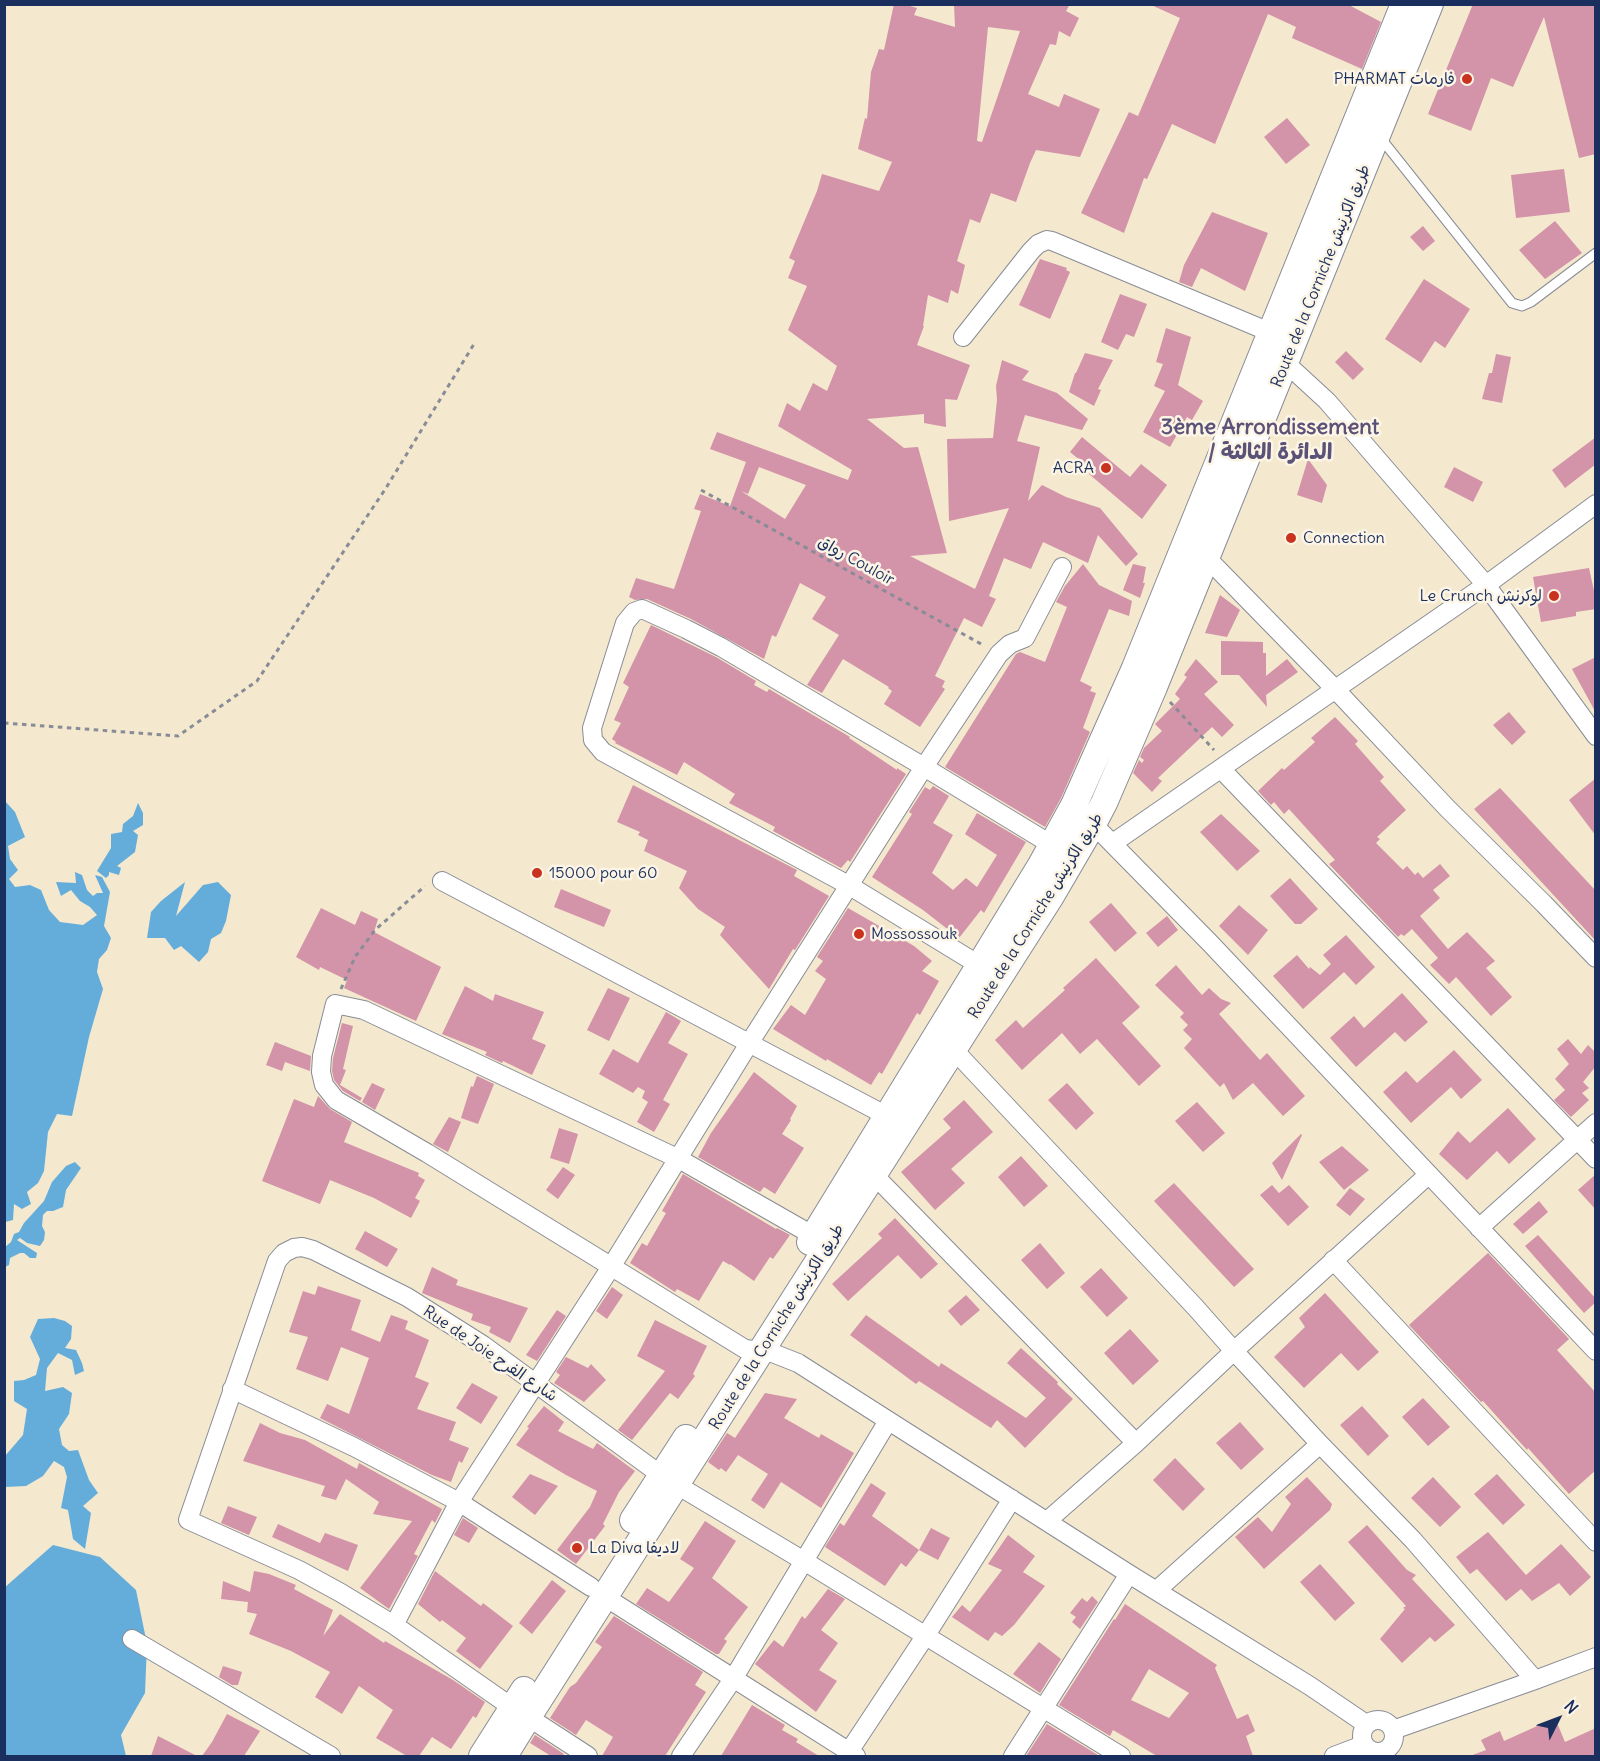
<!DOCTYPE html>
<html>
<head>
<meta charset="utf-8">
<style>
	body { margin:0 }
	#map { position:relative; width:1600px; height:1761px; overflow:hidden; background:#f4e8ce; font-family:Delius,sans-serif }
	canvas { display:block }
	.frame { position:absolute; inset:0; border:6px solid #1b2f5e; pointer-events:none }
	.north { position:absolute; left:1528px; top:1689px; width:60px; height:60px; -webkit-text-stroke:4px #fcf5e5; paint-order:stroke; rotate:48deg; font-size:16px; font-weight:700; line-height:24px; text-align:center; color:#1b2f5e }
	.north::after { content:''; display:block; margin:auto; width:21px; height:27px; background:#1b2f5e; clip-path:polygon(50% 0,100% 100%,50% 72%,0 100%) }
</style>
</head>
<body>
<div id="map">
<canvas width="1600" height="1761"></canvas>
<div class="frame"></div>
<div class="north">N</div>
</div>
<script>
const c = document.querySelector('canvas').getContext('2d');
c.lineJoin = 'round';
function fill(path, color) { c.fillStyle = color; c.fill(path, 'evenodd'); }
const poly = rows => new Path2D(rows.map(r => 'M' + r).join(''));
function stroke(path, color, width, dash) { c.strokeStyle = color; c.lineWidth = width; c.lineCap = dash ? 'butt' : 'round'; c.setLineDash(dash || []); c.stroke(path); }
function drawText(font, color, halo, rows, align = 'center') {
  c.font = font + ' Delius,"Playpen Sans Arabic",sans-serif'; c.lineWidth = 5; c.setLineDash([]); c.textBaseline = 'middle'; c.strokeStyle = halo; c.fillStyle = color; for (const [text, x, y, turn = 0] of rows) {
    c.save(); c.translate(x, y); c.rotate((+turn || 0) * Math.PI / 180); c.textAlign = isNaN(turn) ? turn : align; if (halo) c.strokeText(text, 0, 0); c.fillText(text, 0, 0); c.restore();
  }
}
fill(poly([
	[5,801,15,812,25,837,8,846,10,859,18,870,9,879,15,887,30,885,41,890,49,910,60,922,83,925,97,915,90,907,80,901,71,890,61,896,56,882,76,883,75,872,82,875,87,890,93,896,97,893,103,893,95,875,102,877,110,892,104,926,111,938,107,950,99,959,97,972,103,989,89,1037,72,1116,57,1114,48,1132,44,1171,38,1183,27,1192,31,1204,22,1209,14,1204,13,1220,5,1222],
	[138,803,143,813,143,825,133,831,138,835,135,852,117,866,121,868,119,875,109,872,109,875,106,878,97,871,111,848,111,834,122,832,123,824,133,816],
	[185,882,176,916,203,885,218,882,231,895,226,921,221,933,211,939,208,952,199,962,181,946,174,950,165,938,147,938,151,912,161,901],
	[75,1162,81,1168,66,1190,63,1207,53,1211,47,1211,43,1215,42,1226,45,1232,44,1240,40,1246,27,1243,20,1238,17,1240,37,1253,36,1258,30,1258,24,1253,20,1253,10,1258,9,1265,5,1267,5,1247,11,1242,14,1234,19,1232,24,1223,44,1201,52,1182,66,1166],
	[54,1318,65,1321,72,1326,71,1339,65,1348,76,1350,82,1363,84,1371,75,1375,72,1360,58,1353,47,1368,45,1391,63,1387,72,1393,69,1414,59,1429,62,1445,69,1451,78,1450,89,1480,98,1493,83,1506,91,1513,85,1549,73,1539,68,1510,61,1508,67,1477,64,1467,54,1461,43,1476,26,1486,5,1487,5,1456,23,1435,27,1409,14,1401,14,1381,24,1380,36,1375,40,1359,30,1337,38,1319],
	[53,1545,100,1557,136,1590,147,1644,145,1693,121,1735,126,1756,5,1756,4,1588]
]), '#64addb');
fill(poly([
	[894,4,903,4,917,8,914,15,955,27,954,4,1070,4,1066,11,1079,18,1070,37,1059,31,1056,45,1050,44,1028,94,1059,107,1064,94,1100,109,1080,157,1036,150,1030,163,1016,202,991,193,980,223,970,219,957,261,965,265,958,294,951,290,948,303,928,295,923,326,924,326,917,345,970,365,957,400,945,399,946,427,924,423,924,414,867,419,904,448,918,447,947,553,910,556,975,589,1009,508,949,521,947,439,993,438,997,400,996,386,1002,360,1029,371,1022,380,1057,393,1088,419,1082,430,1025,415,1017,441,1040,447,1028,501,1042,485,1066,497,1100,508,1138,554,1126,566,1098,535,1088,563,1043,542,1031,569,1004,558,989,596,996,599,982,627,964,618,935,676,945,681,942,687,945,689,920,727,884,704,892,691,888,688,889,687,843,659,822,693,807,685,839,635,812,619,826,597,800,583,776,637,772,635,764,659,691,619,647,599,635,600,629,597,636,578,674,589,701,511,694,509,700,494,730,506,746,462,710,449,717,432,848,480,852,470,778,426,787,403,800,411,813,383,827,391,837,366,788,330,807,286,788,278,795,261,789,258,817,191,822,174,879,191,892,162,858,149,865,118,867,119,871,72,879,49,884,50],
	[988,27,1020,31,982,142,977,141],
	[759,467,806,485,785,519,741,491,748,494],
	[1149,4,1347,4,1381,22,1362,69,1292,38,1296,27,1268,14,1215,144,1172,124,1147,179,1144,178,1124,233,1081,213,1129,112,1138,116,1180,18],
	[1473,4,1593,4,1596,13,1596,154,1579,158,1544,17,1513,87,1491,78,1471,131,1428,114],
	[1287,118,1310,145,1286,164,1264,137],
	[1564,169,1570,212,1516,218,1511,175],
	[1212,212,1268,233,1245,291,1201,268,1192,287,1179,282,1184,265],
	[1555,221,1582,253,1545,279,1519,250],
	[1423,226,1435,241,1423,251,1410,237],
	[1040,259,1067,268,1066,270,1070,272,1050,319,1019,305],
	[1424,279,1470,309,1445,348,1435,341,1421,363,1385,339],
	[1120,294,1147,304,1134,337,1126,334,1118,350,1101,342],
	[1166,328,1191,337,1178,385,1203,401,1192,420,1187,417,1170,447,1143,432,1165,391,1154,386,1163,364,1156,362],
	[1346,351,1364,369,1353,380,1335,362],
	[1085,353,1113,360,1098,389,1101,390,1094,406,1069,392,1075,373,1076,373],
	[1496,354,1511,357,1502,403,1482,399,1489,373,1492,373],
	[1082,437,1130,477,1141,464,1167,485,1142,519,1089,474,1092,470,1070,452],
	[1596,437,1596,464,1565,488,1552,470],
	[1308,459,1327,485,1322,503,1297,495],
	[1454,467,1483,482,1473,502,1444,487],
	[1083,564,1099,585,1132,601,1129,616,1109,609,1080,681,1092,687,1090,691,1096,693,1083,728,1090,732,1061,798,1045,827,945,767,1016,654,1020,652,1045,662,1067,607,1056,602,1065,586],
	[1133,564,1146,567,1143,583,1145,583,1140,598,1123,590],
	[1589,568,1596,600,1596,609,1576,612,1576,616,1541,622,1533,577],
	[1220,595,1240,610,1227,637,1205,633],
	[651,625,716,657,756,681,754,685,767,692,769,689,850,737,849,738,897,770,897,768,906,774,850,862,848,860,841,868,773,831,775,827,729,803,735,794,684,762,677,775,615,743,616,742,612,739,621,723,614,720,629,687,623,683],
	[1221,641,1263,642,1263,653,1266,653,1266,676,1287,659,1298,672,1266,695,1267,707,1239,675,1221,675],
	[1596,657,1596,713,1572,669],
	[1196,659,1218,682,1204,694,1234,725,1222,737,1212,727,1158,778,1162,781,1152,792,1133,773,1139,760,1142,763,1144,760,1140,757,1144,748,1162,731,1155,724,1180,699,1175,694,1187,677,1184,675],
	[1509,712,1526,732,1512,745,1493,725],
	[1335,717,1358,741,1355,744,1384,777,1380,781,1406,810,1377,837,1380,839,1376,843,1403,870,1407,866,1415,875,1418,872,1423,878,1440,864,1450,876,1433,890,1440,898,1420,916,1448,949,1467,932,1495,961,1486,968,1512,997,1491,1016,1456,977,1449,984,1430,965,1438,958,1412,929,1404,936,1401,934,1398,937,1329,864,1335,860,1289,809,1284,814,1274,802,1271,805,1258,791,1282,768,1284,770,1315,742,1311,738],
	[1596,778,1596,836,1569,800],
	[633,785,797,870,794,876,829,896,795,950,793,949,769,989,720,935,725,927,698,909,679,888,687,871,644,851,648,840,638,835,640,832,617,822],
	[933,786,949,796,933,823,953,835,932,873,953,890,966,878,977,887,997,855,965,834,977,813,1026,842,984,913,981,910,959,938,923,910,872,877,912,814,909,812,925,787,930,790],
	[1500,788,1596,891,1596,941,1474,809],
	[1221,814,1260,851,1237,871,1200,832],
	[1290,878,1318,909,1301,924,1295,924,1270,896],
	[561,889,611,910,604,927,554,907],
	[1111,903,1137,933,1115,952,1089,922],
	[1239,905,1268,930,1248,955,1219,926],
	[321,908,355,925,361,911,378,919,374,932,441,967,416,1021,344,988,347,980,320,967,319,970,296,957],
	[848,908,914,946,932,961,922,971,939,981,920,1015,917,1013,882,1074,879,1072,871,1085,827,1059,826,1061,773,1029,791,1005,805,1015,826,979,815,971,823,961,817,957],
	[1167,916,1178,930,1158,947,1146,933],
	[1346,935,1375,967,1356,985,1344,972,1303,1009,1273,976,1297,955,1309,969,1310,967,1320,975,1331,964,1323,955],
	[1096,958,1140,1007,1122,1023,1161,1066,1139,1086,1097,1039,1080,1054,1062,1033,1022,1070,995,1040,1016,1020,1023,1028,1065,990,1063,988],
	[1176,965,1202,995,1209,988,1221,999,1231,1003,1219,1014,1260,1060,1267,1053,1305,1096,1283,1116,1253,1083,1233,1100,1224,1083,1220,1087,1184,1048,1192,1039,1183,1030,1188,1025,1180,1017,1184,1013,1155,985],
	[465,986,493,1001,495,994,544,1012,532,1039,546,1045,532,1075,503,1061,502,1063,485,1055,487,1052,442,1034],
	[608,988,630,998,609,1041,587,1030],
	[1402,993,1428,1022,1405,1042,1395,1032,1356,1067,1330,1038,1354,1016,1364,1028],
	[666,1012,681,1021,668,1043,688,1054,663,1100,670,1104,654,1132,637,1122,648,1102,642,1098,645,1091,638,1087,633,1093,599,1074,613,1049,638,1063],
	[342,1023,353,1026,343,1069,346,1070,340,1085,362,1098,360,1101,343,1091,334,1080,332,1071,333,1058],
	[1568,1039,1581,1054,1588,1045,1596,1053,1596,1066,1583,1082,1589,1088,1582,1093,1589,1100,1571,1117,1554,1100,1565,1090,1555,1079,1569,1064,1557,1049],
	[275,1042,311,1056,310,1071,285,1062,282,1071,266,1065],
	[1454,1050,1482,1080,1461,1099,1451,1087,1411,1123,1383,1092,1406,1071,1417,1083],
	[754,1072,797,1106,790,1119,791,1120,782,1134,804,1148,775,1194,764,1187,760,1192,698,1157,711,1133],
	[477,1076,494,1084,478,1124,461,1118,471,1086,473,1087],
	[372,1083,385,1089,375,1110,362,1102],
	[1067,1083,1094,1113,1076,1130,1048,1100],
	[318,1096,330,1109,352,1122,344,1142,419,1173,418,1176,425,1180,415,1198,420,1201,411,1218,374,1198,330,1180,320,1204,262,1181,294,1099,314,1107],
	[964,1100,993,1132,951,1169,965,1183,935,1210,901,1172,951,1128,943,1119],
	[1197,1102,1225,1133,1203,1152,1175,1121],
	[1508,1108,1536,1139,1509,1164,1497,1151,1467,1180,1439,1154,1458,1131,1470,1143],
	[449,1117,461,1122,448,1152,433,1144],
	[559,1128,578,1134,569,1164,550,1158],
	[1301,1134,1302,1135,1282,1180,1272,1163],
	[1342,1146,1369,1170,1344,1190,1319,1162],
	[1021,1156,1048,1186,1024,1207,998,1177],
	[563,1167,575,1175,558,1199,546,1190],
	[683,1174,776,1229,777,1228,790,1235,773,1259,770,1257,754,1281,730,1264,730,1265,723,1261,699,1301,677,1289,675,1292,630,1263,642,1243,647,1246,666,1213,662,1211],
	[1596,1174,1596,1210,1578,1190],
	[1174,1183,1254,1269,1234,1287,1154,1201],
	[1272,1185,1279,1193,1289,1185,1309,1207,1288,1226,1260,1195],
	[1350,1188,1365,1199,1350,1216,1336,1205],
	[1539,1201,1548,1212,1523,1234,1513,1224],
	[895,1218,938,1264,921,1279,898,1255,848,1301,832,1284,882,1238,878,1234],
	[365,1231,398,1249,387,1267,355,1249],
	[1538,1235,1596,1299,1596,1302,1584,1313,1525,1246],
	[1040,1243,1065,1273,1047,1289,1021,1260],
	[1488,1253,1569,1339,1557,1350,1596,1393,1596,1470,1569,1494,1528,1448,1527,1450,1483,1401,1481,1402,1409,1325],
	[432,1267,458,1280,456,1285,528,1308,510,1343,489,1332,491,1327,471,1320,473,1314,422,1293],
	[1101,1268,1128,1298,1107,1317,1080,1287],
	[318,1286,361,1300,351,1330,380,1342,391,1315,408,1321,405,1329,429,1340,415,1377,429,1383,417,1409,456,1422,449,1440,469,1448,462,1463,459,1461,451,1482,432,1475,320,1418,327,1404,349,1414,369,1358,341,1347,328,1381,296,1369,308,1337,289,1332,303,1291,315,1295],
	[612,1287,623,1295,607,1319,596,1311],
	[1325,1293,1379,1352,1358,1371,1341,1353,1304,1388,1274,1357,1305,1327,1299,1318],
	[966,1295,980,1310,961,1326,948,1311],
	[557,1310,566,1316,537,1361,526,1355],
	[866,1315,939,1367,941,1363,1026,1418,1046,1398,1007,1363,1021,1348,1058,1382,1057,1384,1073,1399,1025,1448,997,1420,991,1428,919,1381,916,1384,850,1335],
	[655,1320,707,1346,693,1374,695,1376,678,1399,670,1393,632,1440,618,1430,665,1371,637,1356],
	[1130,1329,1159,1361,1133,1385,1104,1353],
	[566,1357,588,1368,591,1364,606,1380,584,1402,554,1383,560,1375,556,1372],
	[472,1383,498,1397,481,1424,456,1408],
	[765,1393,797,1399,784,1418,819,1438,821,1434,854,1453,821,1508,781,1482,764,1509,751,1500,768,1474,738,1455,726,1472,721,1468,719,1470,708,1462,727,1433,735,1438],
	[1423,1398,1450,1427,1428,1446,1402,1417],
	[544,1406,564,1422,558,1431,593,1449,597,1443,635,1471,619,1492,603,1524,605,1526,576,1564,557,1550,590,1507,597,1491,566,1475,516,1445,529,1428,527,1427],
	[1362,1406,1389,1436,1368,1456,1340,1425],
	[1240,1422,1264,1449,1241,1470,1216,1443],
	[260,1423,280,1433,305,1440,357,1469,359,1463,442,1509,435,1523,432,1520,414,1554,418,1556,389,1609,360,1588,412,1521,373,1514,379,1502,346,1479,336,1500,321,1496,325,1486,243,1461],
	[1175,1458,1205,1489,1183,1511,1153,1480],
	[530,1474,558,1486,535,1515,512,1497],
	[1497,1474,1525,1505,1503,1525,1474,1494],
	[1307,1477,1332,1504,1330,1510,1264,1569,1235,1537,1258,1517,1272,1532,1291,1504,1285,1497],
	[1433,1477,1461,1507,1440,1527,1411,1498],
	[871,1483,886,1493,872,1516,919,1550,906,1567,901,1563,885,1586,825,1547,840,1523,844,1526],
	[228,1506,257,1517,249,1535,221,1523],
	[463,1518,478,1528,469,1543,454,1535],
	[705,1521,736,1541,712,1578,748,1607,724,1639,727,1641,719,1654,716,1654,636,1604,647,1588,669,1602,694,1568,680,1559],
	[278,1524,320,1543,325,1533,358,1545,348,1571,272,1537],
	[1367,1525,1407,1570,1416,1575,1412,1579,1455,1625,1435,1642,1430,1637,1402,1663,1380,1639,1405,1609,1403,1608,1406,1606,1348,1542],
	[931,1528,950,1538,938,1560,919,1550],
	[1488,1532,1526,1575,1561,1544,1591,1577,1570,1596,1559,1583,1532,1601,1521,1589,1506,1601,1477,1569,1470,1574,1456,1557],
	[1008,1535,1035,1556,1023,1572,1045,1586,1014,1625,1002,1636,995,1632,988,1641,952,1617,962,1605,970,1612,1002,1570,988,1564],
	[1320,1564,1355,1603,1335,1621,1300,1582],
	[254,1571,269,1574,296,1585,294,1589,333,1610,323,1636,340,1614,384,1643,385,1641,453,1680,485,1702,476,1718,473,1716,451,1749,432,1737,419,1756,407,1756,376,1738,393,1710,359,1686,342,1714,315,1697,330,1672,291,1651,249,1634,257,1614,247,1612,248,1602,221,1599,223,1581,250,1592],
	[435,1571,481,1606,483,1603,513,1626,480,1669,456,1651,466,1638,442,1620,440,1622,418,1604],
	[552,1580,566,1591,532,1634,519,1623],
	[828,1589,845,1599,821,1630,838,1643,819,1670,837,1681,816,1712,755,1664,774,1640,783,1647,802,1616,805,1619],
	[1092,1596,1098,1602,1080,1629,1072,1622,1076,1617,1070,1613,1082,1598,1087,1602],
	[1125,1604,1217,1665,1215,1668,1237,1719,1248,1714,1255,1731,1246,1736,1253,1756,1157,1756,1113,1730,1110,1736,1059,1705,1114,1619,1115,1620],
	[1149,1669,1189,1693,1169,1718,1131,1700],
	[614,1616,703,1672,695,1685,706,1692,665,1756,602,1756,613,1737,586,1720,576,1735,550,1718,570,1687,576,1683,602,1647,595,1642],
	[1039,1642,1061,1659,1040,1693,1013,1674],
	[223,1666,242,1672,238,1685,232,1685,219,1677],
	[752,1705,785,1725,782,1730,798,1739,796,1742,819,1756,721,1756],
	[227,1714,260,1731,244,1756,202,1756,212,1742],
	[1555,1718,1565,1742,1596,1728,1596,1756,1470,1756,1486,1750,1481,1740,1500,1731,1504,1741],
	[1047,1724,1098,1755,1097,1756,1026,1756],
	[535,1735,564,1754,562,1756,551,1756,530,1743],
	[158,1736,197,1756,151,1756]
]), '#d393a8');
const lane = poly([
	[1379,136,1512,303,1522,306,1531,302,1596,253]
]);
const street = poly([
	[963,337,1031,251,1038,244,1047,240,1052,241,1272,333],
	[1277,355,1327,401,1486,585,1596,736],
	[1207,558,1335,689,1447,808,1544,904,1596,958],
	[1221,769,1596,1159],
	[1093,824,1210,943,1596,1351],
	[1113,843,1486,585,1596,504],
	[442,881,887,1116],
	[979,965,850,886,603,752,593,740,592,728,625,623,634,612,642,609,686,629,721,647,924,767,1052,845],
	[953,1049,1196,1308,1234,1351,1320,1444,1413,1540,1535,1680],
	[873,1174,1136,1443],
	[1479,1228,1596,1123],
	[814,1236,679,1159,364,1010,335,1004,322,1056,321,1072,324,1085,336,1100,427,1153,745,1349,770,1352,798,1363,1129,1574,1310,1686,1366,1724],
	[1333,1260,1596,1542],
	[232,1389,354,1447,459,1502,591,1587],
	[677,1485,804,1561,1121,1756],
	[1047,1521,1136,1443,1234,1351,1428,1175],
	[1157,1590,1320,1444],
	[605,1597,856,1756],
	[394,1625,459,1502,611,1267,750,1042,924,767,999,654,1010,644,1025,638,1062,567],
	[132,1639,331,1756],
	[513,1708,394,1625,341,1593,299,1570,188,1520,277,1261,284,1253,294,1248,302,1247,313,1250,407,1297,483,1345,661,1475],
	[528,1717,588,1756],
	'1362 1736a16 16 0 1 1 32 0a16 16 0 1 1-32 0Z',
	[1393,1730,1535,1680,1596,1657],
	[681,1756,733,1679,888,1421],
	[846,1756,926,1635,1012,1499],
	[1013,1756,1129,1574],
	[1334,1756,1363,1745]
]);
const secondary = poly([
	[810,1242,1041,865,1074,805,1135,668,1404,4],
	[633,1520,686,1438],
	[482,1756,524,1690],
	[504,1756,528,1717,1051,896,1093,824,1104,803,1154,687,1430,4]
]);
stroke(lane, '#888c96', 11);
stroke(street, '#888c96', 20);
stroke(secondary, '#888c96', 28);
stroke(poly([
	[701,490,983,645],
	[1170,702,1214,750],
	[4,723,178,736,257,681,386,488,474,344],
	[341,989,355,957,375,930,425,886]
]), '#888c96', 3, [4.5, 4.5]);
stroke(lane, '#fff', 9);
stroke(street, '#fff', 18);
stroke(secondary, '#fff', 26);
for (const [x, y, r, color] of [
	[1467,79,6,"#c8321e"],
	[1106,468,6,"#c8321e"],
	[1291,538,6,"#c8321e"],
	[1554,596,6,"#c8321e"],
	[537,873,6,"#c8321e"],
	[859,934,6,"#c8321e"],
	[577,1548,6,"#c8321e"]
]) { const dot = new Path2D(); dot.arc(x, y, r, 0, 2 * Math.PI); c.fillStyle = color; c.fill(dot); stroke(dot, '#fcf5e5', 2); }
drawText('16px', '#1b2f5e', '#fcf5e5', [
	["PHARMAT فارمات",1455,79,"right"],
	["ACRA",1094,468,"right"],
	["Connection",1303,538],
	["Le Crunch لوكرنش",1542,596,"right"],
	["15000 pour 60",549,873],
	["Mossossouk",871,934],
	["La Diva لاديفا",589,1548]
], 'left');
drawText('16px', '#1b2f5e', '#fcf5e5', [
	["Route de la Corniche طريق الكرنيش",1321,276,-68],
	["رواق Couloir",856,561,29],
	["Route de la Corniche طريق الكرنيش",1036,916,-58],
	["Route de la Corniche طريق الكرنيش",777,1327,-58],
	["Rue de Joie شارع الفرح",490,1354,34]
]);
drawText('bold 22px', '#5b5278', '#fcf5e5', [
	["3ème Arrondissement",1270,428],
	["/ الدائرة الثالثة",1270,453]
]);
</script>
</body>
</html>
